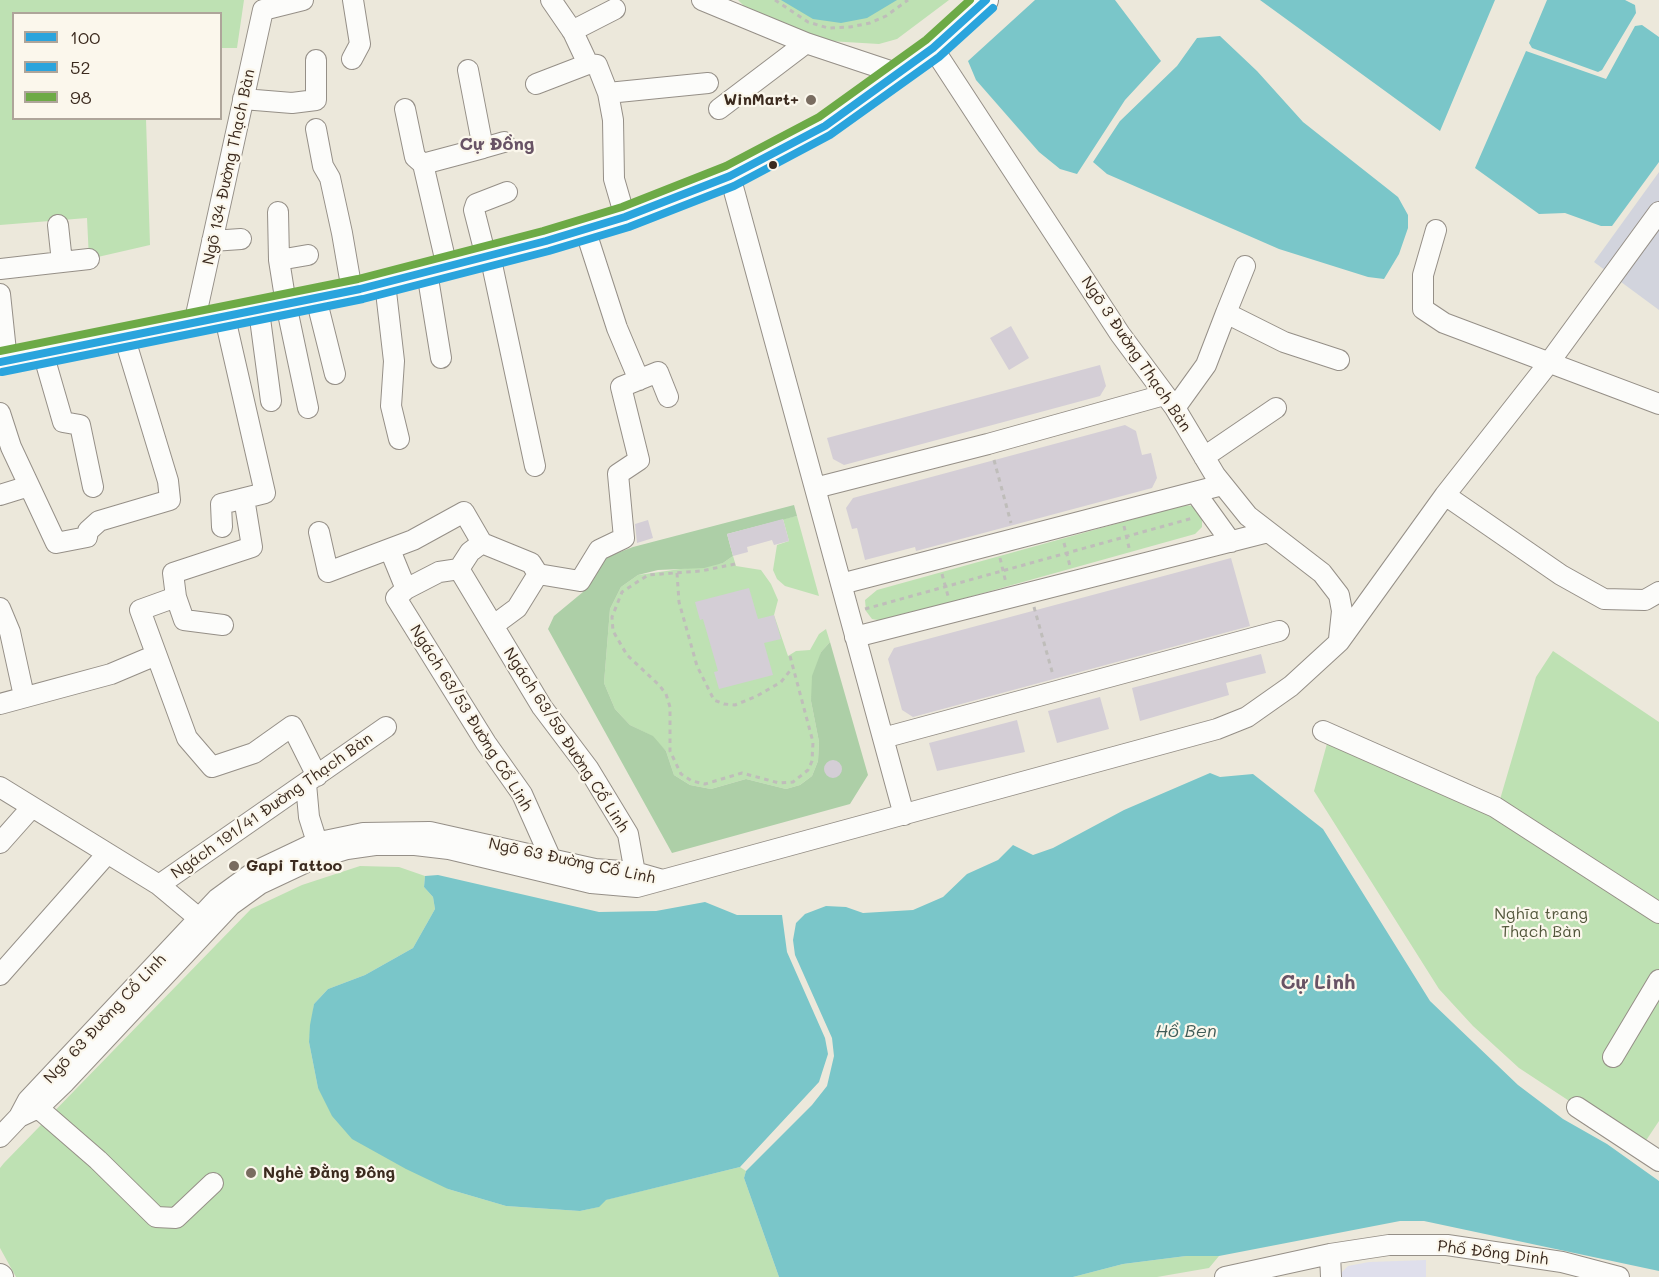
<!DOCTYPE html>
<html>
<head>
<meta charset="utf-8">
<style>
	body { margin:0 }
	#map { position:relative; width:1659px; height:1277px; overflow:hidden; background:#ece8db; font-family:Mali,sans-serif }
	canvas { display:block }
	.legend { position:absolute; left:12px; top:12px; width:210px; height:108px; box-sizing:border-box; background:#fbf7ec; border:2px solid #aea59a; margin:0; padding:8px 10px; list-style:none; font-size:18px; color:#3b2a1e }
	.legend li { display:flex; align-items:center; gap:12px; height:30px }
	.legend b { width:30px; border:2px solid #aea59a }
</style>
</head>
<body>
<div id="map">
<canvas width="1659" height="1277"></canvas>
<ul class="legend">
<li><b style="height:8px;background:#2aa4dd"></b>100</li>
<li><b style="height:8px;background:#2aa4dd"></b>52</li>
<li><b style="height:8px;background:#6daa46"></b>98</li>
</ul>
</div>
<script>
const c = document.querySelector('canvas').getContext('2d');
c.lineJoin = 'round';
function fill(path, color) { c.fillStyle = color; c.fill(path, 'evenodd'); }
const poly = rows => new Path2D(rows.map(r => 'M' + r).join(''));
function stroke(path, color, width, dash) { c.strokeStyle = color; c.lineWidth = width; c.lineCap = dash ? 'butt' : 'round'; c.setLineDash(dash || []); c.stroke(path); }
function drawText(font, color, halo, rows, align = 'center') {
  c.font = font + ' Mali,sans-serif'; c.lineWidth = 4.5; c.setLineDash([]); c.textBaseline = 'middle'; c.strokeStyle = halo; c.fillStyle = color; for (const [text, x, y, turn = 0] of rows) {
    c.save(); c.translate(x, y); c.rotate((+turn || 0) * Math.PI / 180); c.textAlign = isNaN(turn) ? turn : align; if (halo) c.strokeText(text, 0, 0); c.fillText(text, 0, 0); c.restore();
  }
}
fill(poly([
	[1426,1260,1426,1277,1337,1277,1348,1266,1369,1262]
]), '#dfdfec');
fill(poly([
	[1659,172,1659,310,1594,262]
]), '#d2d4dd');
fill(poly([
	[0,0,244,0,237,48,221,48,220,14,14,14,14,118,146,119,150,245,89,259,87,218,0,225],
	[738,0,949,0,897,39,879,44,829,41,749,11],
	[1184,505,1194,506,1202,515,1202,527,1195,534,883,621,872,619,866,611,865,600,877,590],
	[797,516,819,596,785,586,777,579,773,570,777,545,789,541,783,519],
	[733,556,736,566,761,570,771,584,778,600,774,615,788,656,796,651,810,650,819,634,826,629,830,642,821,652,811,701,819,742,818,761,812,776,800,785,786,789,746,779,711,789,690,785,674,775,666,751,650,735,630,725,615,709,604,683,610,609,621,587,638,575,723,563],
	[1553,651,1659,722,1659,1121,1641,1148,1519,1068,1473,1026,1439,989,1314,791,1328,740,1496,813,1536,677],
	[360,866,399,867,425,876,424,887,433,897,435,909,413,948,365,975,328,989,314,1004,309,1042,318,1088,448,1189,506,1206,580,1211,598,1207,605,1200,740,1167,746,1171,744,1178,779,1277,16,1277,0,1248,0,1168,4,1163,251,909,302,885],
	[1186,1256,1219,1256,1209,1268,1157,1277,1073,1277,1123,1264]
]), '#bee1b3');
fill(poly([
	[794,505,797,516,727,534,733,556,723,563,704,568,658,570,638,575,621,587,610,609,604,683,615,709,630,725,653,736,666,751,674,775,690,785,711,789,746,779,786,789,800,785,812,776,818,761,819,742,811,701,812,676,821,652,830,642,868,775,850,804,672,853,548,629,554,616,583,592,599,560,633,547]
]), '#adcfa7');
fill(poly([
	[781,0,897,0,867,18,841,23,813,19],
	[1035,0,1115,0,1161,61,1125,100,1077,174,1060,169,1039,152,976,80,968,61],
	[1260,0,1495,0,1440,131],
	[1547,0,1625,0,1635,5,1636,13,1602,70,1598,72,1532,48,1529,43],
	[1642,25,1659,37,1659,162,1612,226,1601,226,1565,213,1539,214,1475,168,1526,51,1606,79,1635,26],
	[1220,36,1257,71,1303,122,1398,197,1408,215,1408,228,1399,254,1384,279,1368,277,1279,249,1107,174,1093,162,1120,121,1177,66,1197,38],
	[1210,773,1220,777,1253,774,1323,829,1430,1001,1518,1085,1563,1119,1607,1144,1659,1181,1659,1271,1424,1221,1400,1221,1219,1256,1186,1256,1123,1264,1073,1277,779,1277,744,1178,746,1171,812,1105,827,1086,834,1056,832,1038,795,955,793,940,796,923,805,914,826,906,846,907,863,913,913,910,943,897,967,874,998,860,1013,845,1033,855,1053,848,1124,810],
	[438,875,599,912,656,911,705,902,737,915,782,915,787,952,825,1038,828,1054,819,1082,740,1167,606,1200,599,1207,580,1211,506,1206,448,1189,406,1169,352,1139,332,1116,318,1088,309,1042,310,1025,314,1004,328,989,365,975,413,948,435,909,433,897,424,887,425,876]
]), '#7ac6c9');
fill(poly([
	[1011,326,1029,358,1009,370,990,338],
	[1100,365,1106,386,1100,396,844,465,833,459,827,438],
	[1125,425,1136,431,1142,455,1151,453,1157,478,1152,488,916,551,915,547,865,560,857,528,852,529,846,508,853,498],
	[783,519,789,541,774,545,772,540,747,547,748,552,733,556,727,534],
	[648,520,653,538,637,543,635,524],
	[1231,558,1250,626,913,717,902,710,888,659,894,648],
	[749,588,758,619,774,615,781,639,764,643,773,675,719,689,714,672,718,671,703,619,700,620,695,602],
	[1261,654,1266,673,1226,683,1229,695,1140,721,1132,688],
	[1100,697,1109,729,1057,743,1048,711],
	[1017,720,1025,752,937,771,929,743],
	'824 769a9 9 0 1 1 18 0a9 9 0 1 1-18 0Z'
]), '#d4ced6');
const minor = poly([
	[551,0,573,32,588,64,597,65,608,93,613,120,614,179,625,217],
	[702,0,806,43,899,74],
	[572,31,615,9],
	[933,48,1120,334,1175,408,1215,475,1248,516,1322,573,1339,595,1342,611,1339,639],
	[352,59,360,44,353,0],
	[536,84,588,64],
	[608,93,708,83],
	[243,99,292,103,316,100,316,60],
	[405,109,415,157,423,164],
	[719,109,806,43],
	[316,129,323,166,330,178,342,233,352,291],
	[483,148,504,142],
	[730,176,904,815],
	[278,212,279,260,286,304,308,408],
	[585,229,617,328,639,380],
	[1436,230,1423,275,1423,309,1444,323,1659,404],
	[212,241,241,239],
	[490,255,535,466],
	[486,257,474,210,476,204,507,192],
	[279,260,308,255],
	[62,262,89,259],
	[447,267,423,164,483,148,468,70],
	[0,269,62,262,58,225],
	[427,272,441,358],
	[385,283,394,361,391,406,399,439],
	[0,294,7,361],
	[316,298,335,374],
	[259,311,271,401],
	[1226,313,1245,266],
	[194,324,263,10,303,0],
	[43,353,63,422,80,425,93,487],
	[1175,408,1206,365,1226,313,1284,342,1339,360],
	[0,413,11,447,56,543,87,537,88,531,99,521,170,500,168,481,124,336],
	[1204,457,1276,408],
	[815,488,988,444,1164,395],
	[1195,492,1231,542],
	[0,495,29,486],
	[1445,495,1561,575,1604,599,1645,600,1659,592],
	[244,498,252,547,173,573,176,597,140,610,187,738,212,767,254,753,292,726,317,776],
	[222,527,221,504,265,493,225,318],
	[319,532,328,572,413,540,464,512,482,543],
	[390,550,406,589],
	[459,569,542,707,588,768,628,834,637,884],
	[538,574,580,581,599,550,624,538,618,474,639,460,621,387,658,372,668,397],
	[841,584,1222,485],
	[176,597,184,620,223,625],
	[0,608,10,632,24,696],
	[494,625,517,608,538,574,531,563,482,543,470,552,459,569,439,572,406,589,396,598,486,743,522,794,551,859,550,867],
	[855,637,1268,532],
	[0,704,111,674,156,655],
	[1323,731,1495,807,1659,913],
	[883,738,1279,631],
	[306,784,309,817,321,855],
	[0,787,159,885,207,925],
	[0,843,32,807],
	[159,885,386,727],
	[0,975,106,855],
	[1613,1057,1659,980],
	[30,1101,98,1160,156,1217,176,1218,213,1183],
	[1577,1107,1659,1161],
	[19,1117,38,1108,65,1082,231,905,260,884,311,860,347,849,375,845,415,845,449,849,591,883,637,887,1217,729,1247,717,1291,686,1339,642,1445,495,1548,364,1659,212],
	[0,1137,19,1117,28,1100,217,899,254,872,315,843,363,833,430,832,595,869,635,872,663,880],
	[1330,1254,1331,1277],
	[1225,1277,1330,1254,1389,1245,1447,1245,1562,1262,1619,1277]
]);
const major = poly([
	[0,362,360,289,546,241,625,217,730,176,825,126,933,48,986,0],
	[0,1276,1,1277]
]);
stroke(minor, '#958f87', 22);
stroke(major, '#958f87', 26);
stroke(poly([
	[775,0,808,22,828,28,850,27,870,23,886,16,908,0],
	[994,460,1011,523],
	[1124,526,1130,552],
	[1064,543,1070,566],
	[1000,558,1006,583],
	[735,564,701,571,648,575,622,592,612,617,613,631,627,655,659,685,666,694,670,707,670,751,681,774,692,781,705,784,742,773,779,783,793,782,808,770,812,761,813,742,790,656],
	[677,573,679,602,697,666,714,700,724,704,735,705,757,696,781,682,793,667],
	[942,574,948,596],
	[1034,607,1053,675],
	[865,609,1193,518]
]), '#bfbdba', 3, [4.5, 4.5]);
stroke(minor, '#fcfcfa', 20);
stroke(major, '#fcfcfa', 24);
stroke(poly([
	[0,362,360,289,546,241,625,217,730,176,825,126,933,48,986,0]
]), '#2aa4dd', 8);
stroke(poly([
	[2,372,363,299,549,251,629,227,734,186,830,135,939,57,993,8]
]), '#2aa4dd', 8);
stroke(poly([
	[0,351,358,279,543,231,622,207,726,166,819,117,926,40,970,0]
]), '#6daa46', 8);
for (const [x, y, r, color] of [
	[811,100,6,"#796c60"],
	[773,165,5,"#3b2a1e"],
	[234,866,6,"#796c60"],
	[251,1173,6,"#796c60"]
]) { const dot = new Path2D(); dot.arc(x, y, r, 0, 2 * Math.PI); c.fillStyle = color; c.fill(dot); stroke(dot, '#fbf7ec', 2); }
drawText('bold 16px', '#3b2a1e', '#fbf7ec', [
	["WinMart+",799,100,"right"],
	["Gapi Tattoo",246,866],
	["Nghè Đằng Đông",263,1173]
], 'left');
drawText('16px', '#3b2a1e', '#fbf7ec', [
	["Ngõ 134 Đường Thạch Bàn",229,167,-78],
	["Ngõ 3 Đường Thạch Bàn",1136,354,56],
	["Ngách 63/53 Đường Cổ Linh",471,718,58],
	["Ngách 63/59 Đường Cổ Linh",566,740,57],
	["Ngách 191/41 Đường Thạch Bàn",272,806,-35],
	["Ngõ 63 Đường Cổ Linh",572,861,12],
	["Ngõ 63 Đường Cổ Linh",105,1019,-47],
	["Phố Đồng Dinh",1493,1253,7]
]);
drawText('16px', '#52563b', '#fbf7ec', [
	["Nghĩa trang",1541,914],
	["Thạch Bàn",1541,932]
]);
drawText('bold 18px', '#685365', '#fbf7ec', [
	["Cự Đồng",497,144]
]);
drawText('italic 18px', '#405c57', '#fbf7ec', [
	["Hồ Ben",1186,1031]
]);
drawText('bold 20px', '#685365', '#fbf7ec', [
	["Cự Linh",1318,983]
]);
</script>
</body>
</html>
